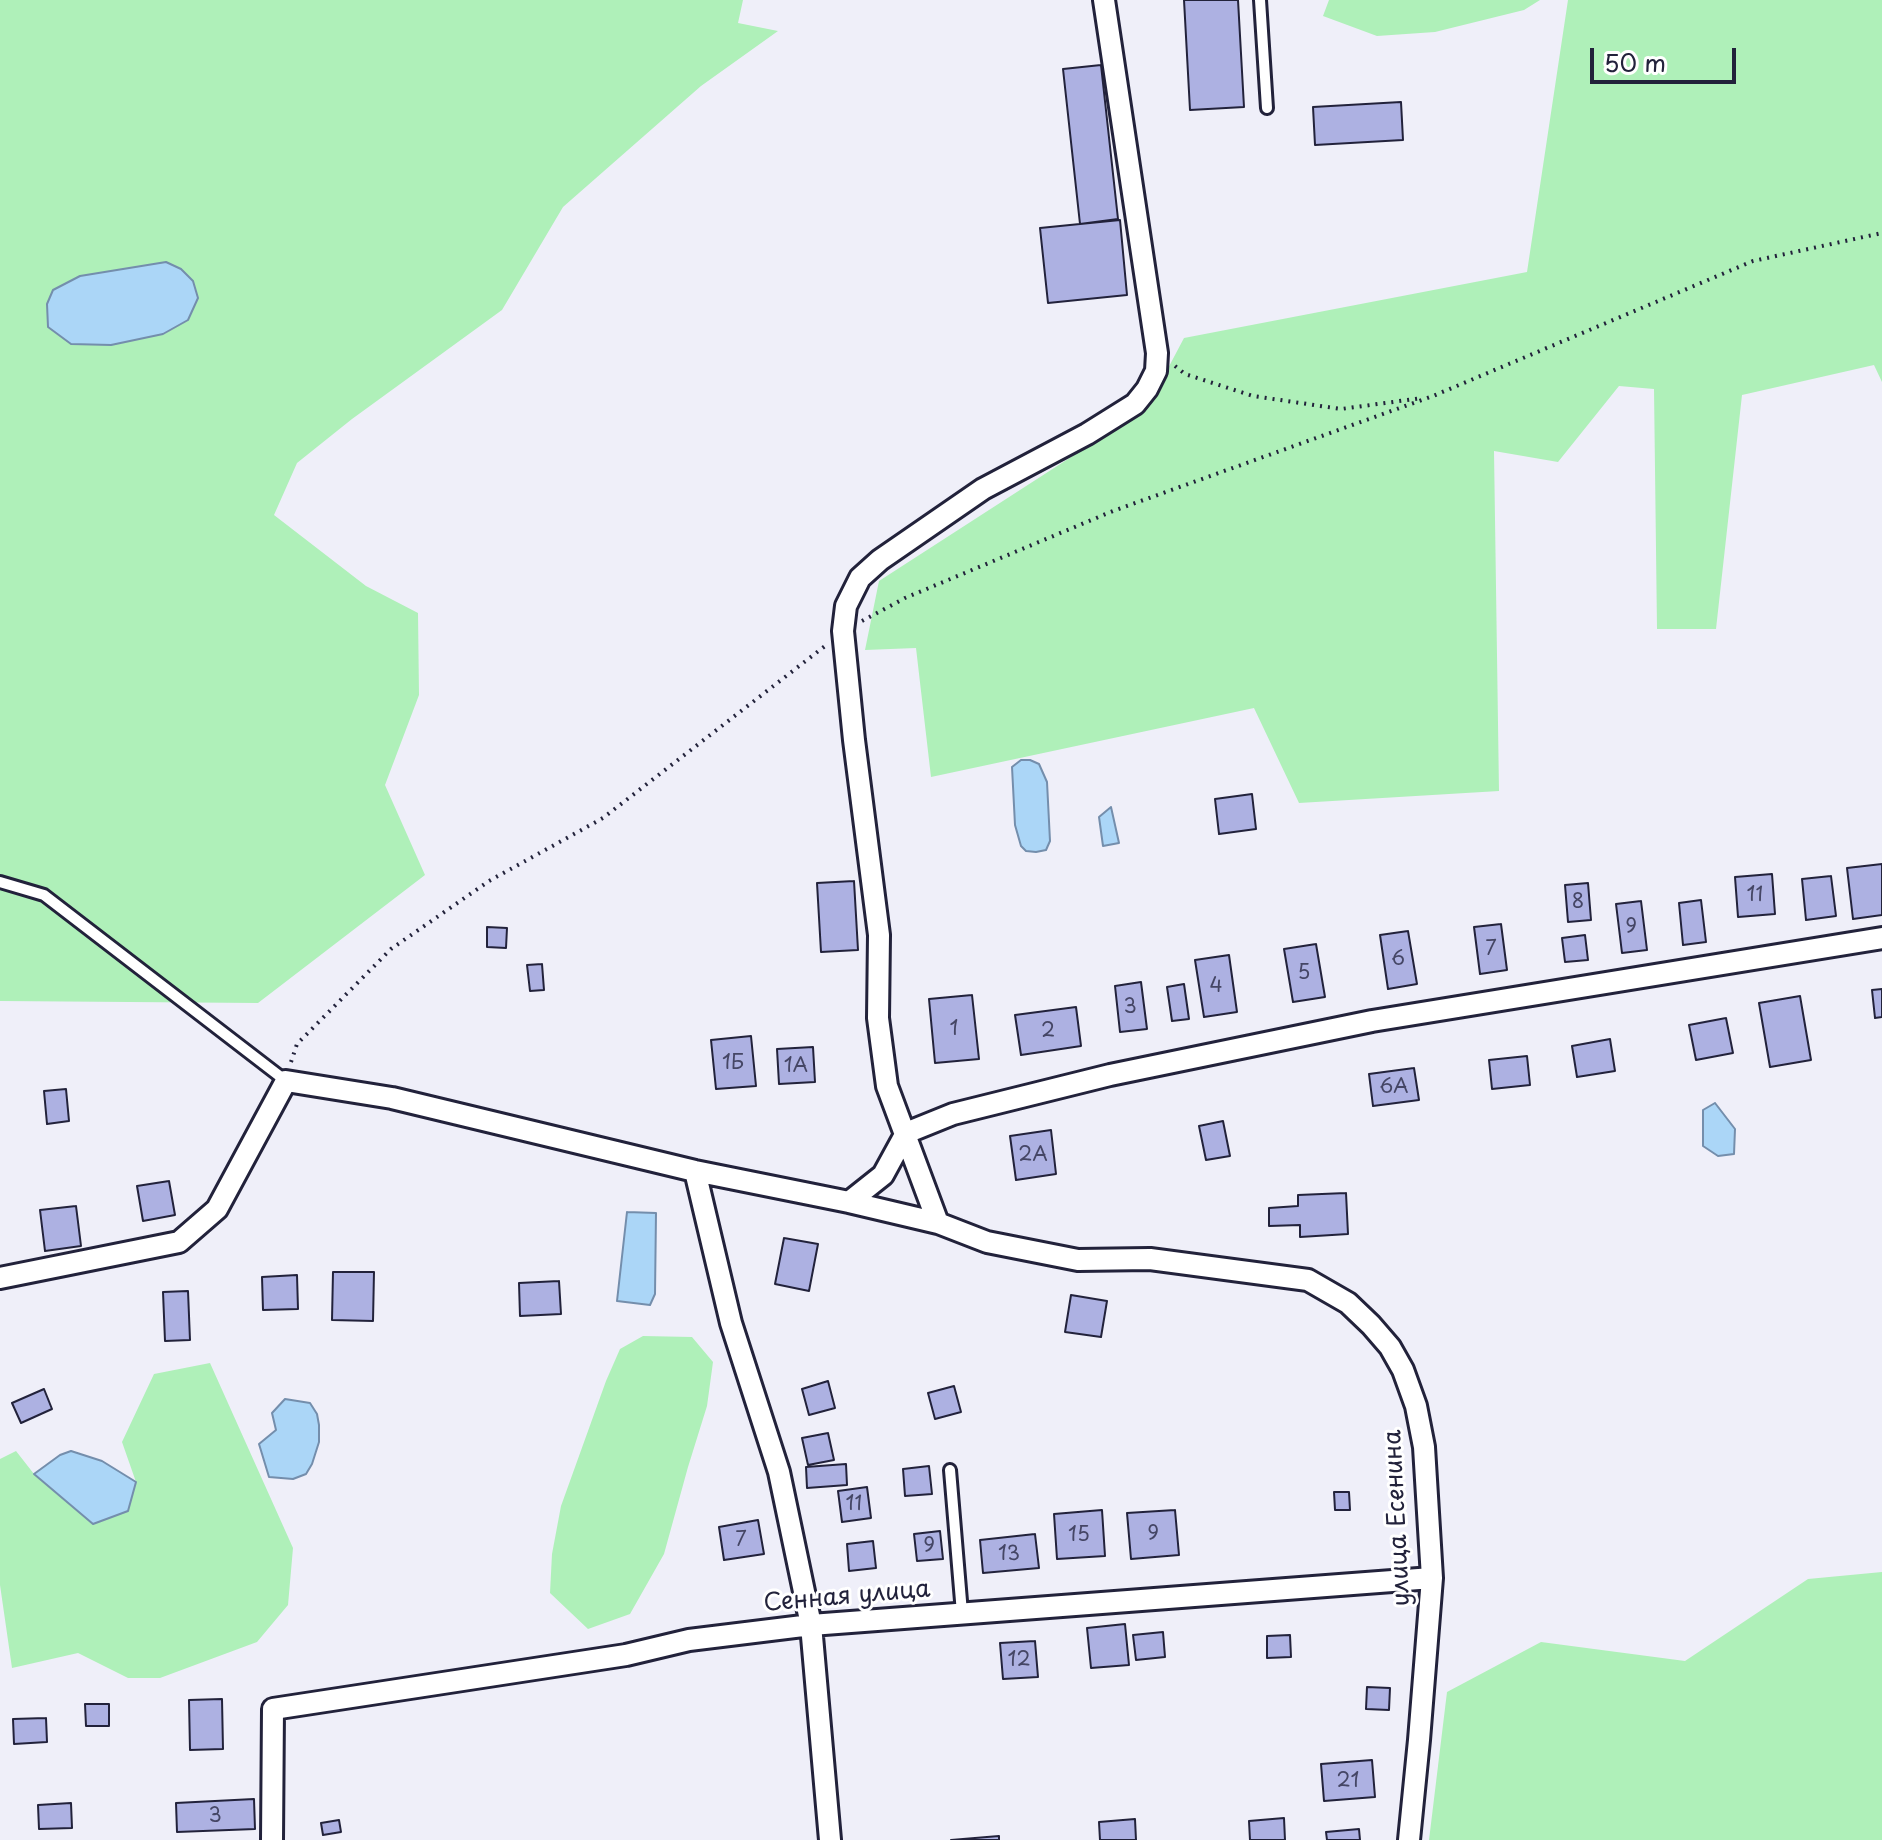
<!DOCTYPE html>
<html>
<head>
<meta charset="utf-8">
<style>
	body { margin:0 }
	#map { position:relative; width:1882px; height:1840px; overflow:hidden; background:#efeff9; font-family:"Playpen Sans",sans-serif }
	canvas { display:block }
	.scale { position:absolute; left:1590px; top:48px; width:146px; height:36px; box-sizing:border-box; border:4px solid #22223b; border-top:0; padding-left:10px; font-size:24px; line-height:28px; white-space:nowrap; color:#22223b; -webkit-text-stroke:6px #fff; paint-order:stroke }
</style>
</head>
<body>
<div id="map">
<canvas width="1882" height="1840"></canvas>
<div class="scale">50 m</div>
</div>
<script>
const c = document.querySelector('canvas').getContext('2d');
c.lineJoin = 'round';
function fill(path, color) { c.fillStyle = color; c.fill(path, 'evenodd'); }
const poly = rows => new Path2D(rows.map(r => 'M' + r).join(''));
function stroke(path, color, width, dash) { c.strokeStyle = color; c.lineWidth = width; c.lineCap = dash ? 'butt' : 'round'; c.setLineDash(dash || []); c.stroke(path); }
function drawText(font, color, halo, rows, align = 'center') {
  c.font = font + ' "Playpen Sans",sans-serif'; c.lineWidth = 6; c.setLineDash([]); c.textBaseline = 'middle'; c.strokeStyle = halo; c.fillStyle = color; for (const [text, x, y, turn = 0] of rows) {
    c.save(); c.translate(x, y); c.rotate((+turn || 0) * Math.PI / 180); c.textAlign = isNaN(turn) ? turn : align; if (halo) c.strokeText(text, 0, 0); c.fillText(text, 0, 0); c.restore();
  }
}
fill(poly([
	[0,0,743,0,738,23,778,31,701,86,563,207,502,310,352,419,297,463,274,515,366,586,418,613,419,695,385,785,425,875,258,1003,0,1001],
	[166,262,188,320,164,334,111,345,80,276],
	[1329,0,1540,0,1524,10,1435,32,1377,36,1323,16],
	[1568,0,1882,0,1882,382,1874,365,1742,395,1716,629,1657,629,1654,389,1619,386,1558,462,1494,451,1499,791,1299,803,1254,708,931,777,916,648,865,650,879,581,1147,408,1184,338,1527,272],
	[643,1336,692,1337,713,1362,707,1406,688,1467,664,1554,630,1614,588,1629,550,1593,552,1554,561,1506,606,1381,620,1349],
	[210,1363,293,1548,288,1605,257,1642,160,1678,128,1678,78,1653,12,1668,0,1585,0,1459,16,1451,34,1474,93,1524,128,1511,136,1482,122,1442,154,1374],
	[1882,1572,1882,1840,1429,1840,1447,1692,1541,1642,1685,1661,1808,1579]
]), '#aff0b9');
const water = poly([
	[166,262,181,269,193,281,198,298,188,320,163,334,111,345,71,344,48,327,47,304,53,290,80,276,166,262],
	[1021,760,1030,760,1039,764,1047,782,1050,841,1046,850,1036,852,1026,851,1021,846,1015,825,1012,767,1021,760],
	[1111,807,1119,843,1103,846,1099,817,1111,807],
	[1715,1103,1735,1129,1734,1154,1718,1156,1703,1146,1703,1110,1715,1103],
	[627,1212,656,1213,655,1294,650,1305,617,1301,627,1212],
	[285,1399,310,1403,317,1414,319,1425,319,1442,312,1464,306,1474,293,1479,269,1477,259,1444,276,1430,272,1413,285,1399],
	[71,1451,102,1461,136,1482,128,1511,93,1524,34,1474,60,1455,71,1451]
]);
fill(water, '#abd6f7');
stroke(water, '#748eac', 2);
const building = poly([
	[1184,0,1238,0,1244,107,1190,110,1184,0],
	[1101,65,1118,219,1080,224,1063,69,1101,65],
	[1401,102,1403,140,1315,145,1313,107,1401,102],
	[1120,220,1127,295,1048,303,1040,228,1120,220],
	[1252,794,1256,829,1219,834,1215,799,1252,794],
	[1882,864,1882,915,1853,919,1847,868,1882,864],
	[1772,874,1775,914,1738,917,1735,877,1772,874],
	[1831,876,1836,916,1806,920,1802,879,1831,876],
	[854,881,858,950,821,952,817,883,854,881],
	[1588,883,1591,920,1568,922,1565,885,1588,883],
	[1701,900,1706,942,1683,945,1679,903,1701,900],
	[1641,901,1647,950,1622,953,1616,904,1641,901],
	[1501,924,1507,970,1480,974,1474,927,1501,924],
	[487,927,507,928,506,948,487,947,487,927],
	[1408,931,1417,984,1388,989,1380,935,1408,931],
	[1585,935,1588,960,1565,962,1562,938,1585,935],
	[1316,944,1325,997,1293,1002,1284,949,1316,944],
	[1229,955,1237,1012,1204,1017,1195,960,1229,955],
	[542,964,544,990,530,991,527,965,542,964],
	[1141,982,1147,1029,1120,1032,1115,986,1141,982],
	[1184,984,1189,1019,1172,1021,1167,987,1184,984],
	[1882,989,1882,1017,1875,1018,1872,990,1882,989],
	[972,995,979,1059,935,1063,929,999,972,995],
	[1800,996,1811,1060,1770,1067,1759,1003,1800,996],
	[1076,1007,1081,1046,1021,1055,1015,1015,1076,1007],
	[1726,1018,1733,1053,1696,1060,1689,1025,1726,1018],
	[751,1036,756,1086,716,1089,711,1040,751,1036],
	[1610,1039,1615,1071,1577,1077,1572,1046,1610,1039],
	[813,1047,815,1082,779,1084,777,1049,813,1047],
	[1527,1056,1530,1085,1492,1089,1489,1060,1527,1056],
	[1414,1068,1419,1100,1373,1106,1369,1074,1414,1068],
	[66,1089,69,1121,47,1124,44,1091,66,1089],
	[1223,1121,1230,1156,1206,1160,1199,1126,1223,1121],
	[1051,1130,1056,1174,1016,1180,1010,1136,1051,1130],
	[169,1181,175,1215,143,1221,137,1186,169,1181],
	[1346,1193,1348,1234,1300,1237,1300,1225,1269,1226,1269,1208,1298,1206,1298,1195,1346,1193],
	[76,1206,81,1246,45,1251,40,1210,76,1206],
	[784,1238,818,1244,809,1291,775,1284,784,1238],
	[333,1272,374,1272,373,1321,332,1320,333,1272],
	[297,1275,298,1309,263,1310,262,1277,297,1275],
	[559,1281,561,1314,520,1316,519,1283,559,1281],
	[188,1291,190,1340,165,1341,163,1292,188,1291],
	[1071,1295,1107,1301,1101,1337,1065,1332,1071,1295],
	[828,1381,835,1408,809,1415,802,1389,828,1381],
	[954,1386,961,1412,935,1419,928,1393,954,1386],
	[44,1389,52,1409,21,1423,12,1403,44,1389],
	[828,1433,834,1460,808,1465,802,1438,828,1433],
	[846,1464,847,1485,807,1488,806,1467,846,1464],
	[929,1466,932,1494,905,1496,903,1469,929,1466],
	[867,1487,871,1518,842,1522,838,1491,867,1487],
	[1334,1492,1349,1492,1350,1510,1335,1510,1334,1492],
	[1102,1510,1105,1556,1057,1559,1054,1514,1102,1510],
	[1175,1510,1179,1555,1131,1559,1127,1513,1175,1510],
	[758,1520,764,1554,724,1560,719,1527,758,1520],
	[940,1531,943,1559,917,1561,914,1534,940,1531],
	[1035,1534,1039,1568,983,1573,980,1540,1035,1534],
	[873,1541,876,1568,849,1571,847,1544,873,1541],
	[1125,1624,1129,1665,1091,1668,1087,1628,1125,1624],
	[1163,1632,1165,1657,1136,1660,1133,1635,1163,1632],
	[1290,1635,1291,1657,1267,1658,1267,1636,1290,1635],
	[1035,1641,1038,1677,1003,1679,1000,1643,1035,1641],
	[1367,1687,1390,1688,1389,1710,1366,1709,1367,1687],
	[222,1699,223,1749,190,1750,189,1700,222,1699],
	[85,1704,109,1704,109,1726,86,1726,85,1704],
	[46,1718,47,1742,14,1744,13,1719,46,1718],
	[1372,1760,1375,1797,1324,1801,1321,1764,1372,1760],
	[254,1799,255,1829,177,1832,176,1803,254,1799],
	[71,1803,72,1828,39,1829,38,1805,71,1803],
	[1284,1818,1285,1840,1250,1840,1249,1821,1284,1818],
	[1135,1819,1136,1840,1100,1840,1099,1822,1135,1819],
	[339,1820,341,1832,323,1835,321,1823,339,1820],
	[1359,1829,1360,1840,1327,1840,1326,1832,1359,1829],
	[999,1836,999,1840,951,1840,999,1836]
]);
fill(building, '#adb1e2');
stroke(building, '#22223b', 2);
const service = poly([
	[1260,0,1267,108],
	[0,882,44,895,286,1081],
	[950,1470,962,1613]
]);
const minor = poly([
	[695,1171,731,1323,779,1472,811,1625,830,1840],
	[849,1202,883,1175,906,1133,953,1114,1110,1075,1372,1021,1882,938],
	[938,1223,887,1086,878,1018,879,935,854,740,843,631,846,606,860,578,880,560,983,489,1087,434,1135,404,1147,389,1156,371,1157,353,1104,0],
	[0,1278,179,1242,217,1209,286,1081,392,1098,695,1171,849,1202,938,1223,987,1242,1078,1260,1150,1259,1308,1280,1348,1303,1371,1325,1390,1347,1403,1370,1416,1406,1424,1447,1432,1578,1419,1740,1409,1840],
	[272,1840,273,1709,626,1655,689,1640,811,1625,1432,1578]
]);
stroke(service, '#22223b', 16);
stroke(minor, '#22223b', 26);
stroke(poly([
	[1175,366,1185,374,1253,396,1341,409,1422,398],
	[862,621,905,598,1113,511,1433,396,1753,261,1882,233],
	[291,1062,297,1044,391,949,489,881,603,818,825,646]
]), '#22223b', 4, [2, 6]);
stroke(service, '#fff', 10);
stroke(minor, '#fff', 20);
drawText('20px', '#454665', null, [
	["11",1755,895],
	["8",1578,902],
	["9",1631,927],
	["7",1491,949],
	["6",1398,959],
	["5",1304,973],
	["4",1216,986],
	["3",1130,1007],
	["1",954,1029],
	["2",1048,1031],
	["1Б",733,1063],
	["1А",796,1066],
	["6А",1394,1087],
	["2А",1033,1155],
	["11",854,1504],
	["9",1153,1534],
	["15",1079,1535],
	["7",741,1540],
	["9",929,1546],
	["13",1009,1554],
	["12",1019,1660],
	["21",1348,1781],
	["3",215,1816]
]);
drawText('24px', '#22223b', '#fff', [
	["улица Есенина",1398,1518,-93],
	["Сенная улица",847,1597,-5]
]);
</script>
</body>
</html>
